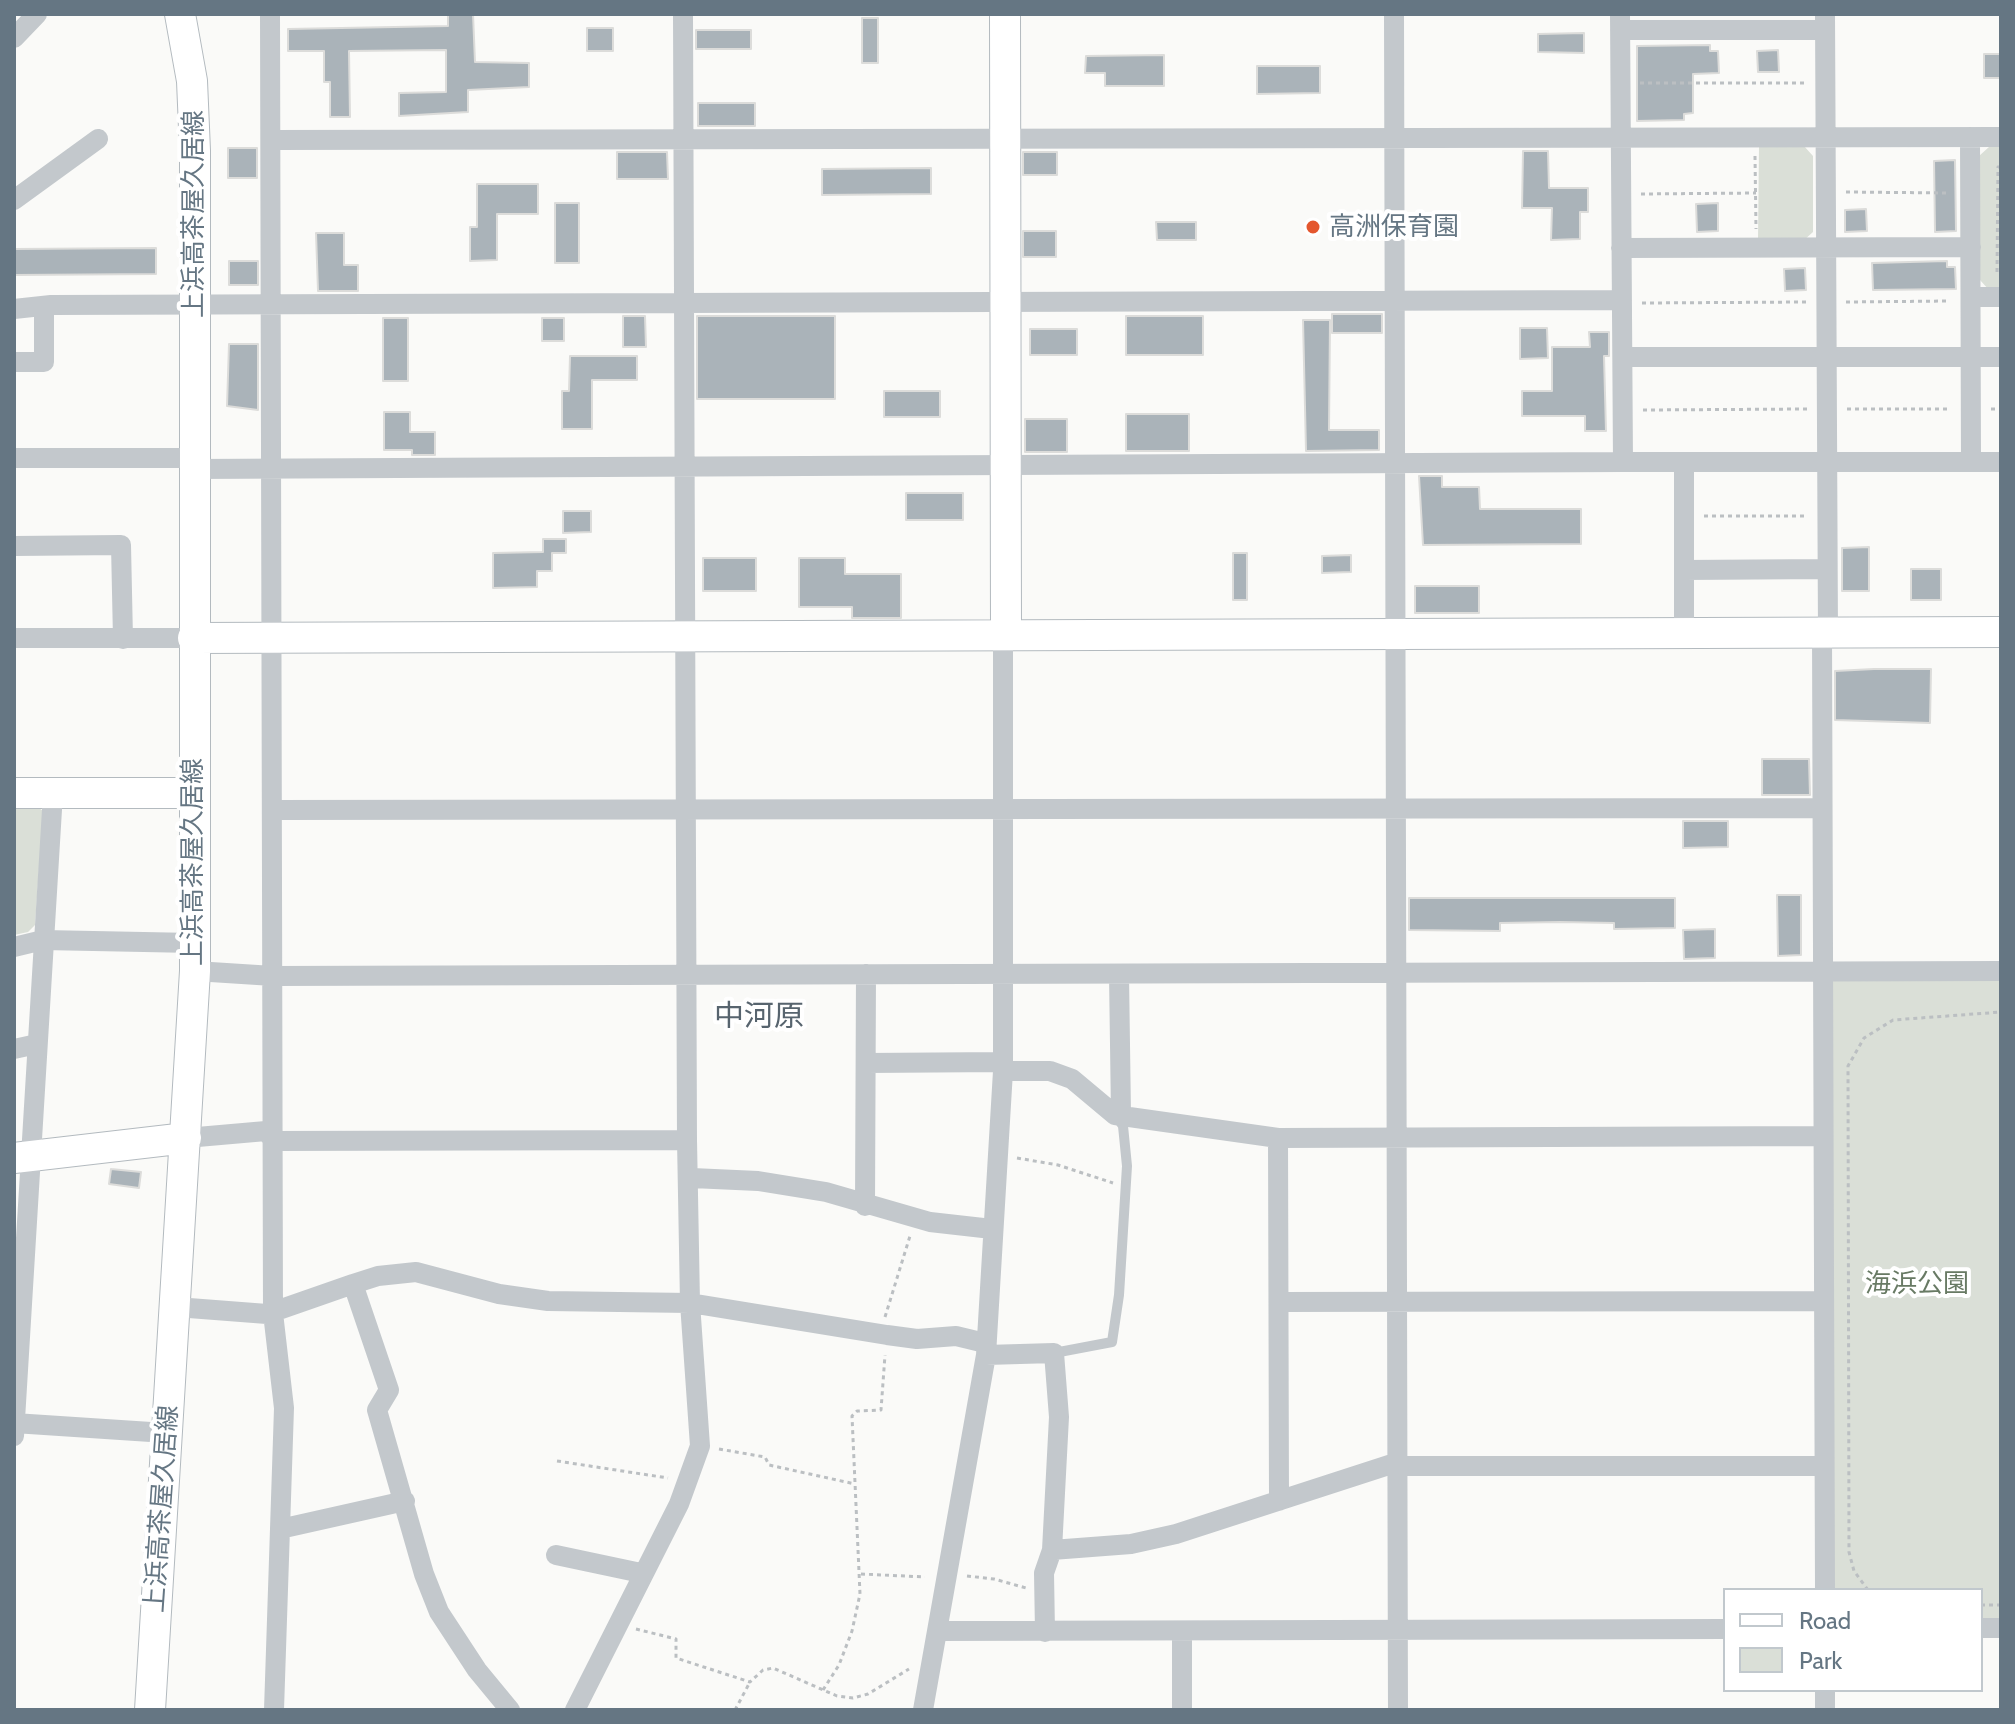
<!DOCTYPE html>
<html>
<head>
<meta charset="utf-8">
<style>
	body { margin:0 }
	#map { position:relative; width:2015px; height:1724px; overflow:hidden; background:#fafaf8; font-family:Cabin,sans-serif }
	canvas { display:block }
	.frame { position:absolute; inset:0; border:16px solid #657683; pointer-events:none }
	.legend { position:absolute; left:1723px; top:1588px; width:260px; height:104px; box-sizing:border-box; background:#fff; border:2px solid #c1c8cd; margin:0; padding:10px 14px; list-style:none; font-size:24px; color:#657683 }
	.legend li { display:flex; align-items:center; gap:16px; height:40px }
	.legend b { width:40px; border:2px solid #c1c8cd }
</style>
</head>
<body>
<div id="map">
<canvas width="2015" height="1724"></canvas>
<div class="frame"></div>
<ul class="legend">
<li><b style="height:10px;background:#fff"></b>Road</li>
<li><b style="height:22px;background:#dadfd7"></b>Park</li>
</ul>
</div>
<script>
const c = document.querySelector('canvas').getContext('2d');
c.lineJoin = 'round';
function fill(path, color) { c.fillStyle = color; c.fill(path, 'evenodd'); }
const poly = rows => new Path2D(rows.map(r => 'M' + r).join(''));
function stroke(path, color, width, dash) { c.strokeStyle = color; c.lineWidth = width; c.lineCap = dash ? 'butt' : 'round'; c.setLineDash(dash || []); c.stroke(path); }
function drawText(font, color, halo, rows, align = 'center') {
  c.font = font + ' Cabin,"Noto Sans JP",sans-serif'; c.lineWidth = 8; c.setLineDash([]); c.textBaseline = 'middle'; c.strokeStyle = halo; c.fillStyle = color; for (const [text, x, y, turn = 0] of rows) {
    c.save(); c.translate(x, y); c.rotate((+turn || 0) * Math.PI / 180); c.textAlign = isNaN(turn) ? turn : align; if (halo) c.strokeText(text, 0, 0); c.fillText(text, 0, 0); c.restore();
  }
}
fill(poly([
	[1759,146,1804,146,1813,156,1813,232,1803,241,1758,240],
	[1989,147,2001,147,2001,290,1989,290,1980,280,1979,156],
	[14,806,38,807,43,811,35,925,28,932,14,935],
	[2001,978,2001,1620,1981,1620,1981,1590,1834,1590,1831,979]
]), '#dadfd7');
const building = poly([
	[448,14,473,14,475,62,529,63,529,87,468,90,468,112,399,116,399,93,446,92,446,50,349,51,350,117,330,117,330,82,324,82,324,51,288,51,288,29,448,26,448,14],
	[862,18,878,18,878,63,862,63,862,18],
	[587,28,613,28,613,51,587,51,587,28],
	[696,30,751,30,751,49,696,49,696,30],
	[1584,33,1584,53,1538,52,1538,34,1584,33],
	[1710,45,1710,51,1718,51,1719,73,1693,74,1693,113,1684,114,1684,120,1637,121,1637,46,1710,45],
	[1778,50,1779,72,1758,72,1757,51,1778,50],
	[1984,54,2000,54,2000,78,1984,78,1984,54],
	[1164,55,1164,86,1105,86,1105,73,1085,73,1086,56,1164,55],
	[1257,66,1320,66,1320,93,1257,94,1257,66],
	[698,103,755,103,755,126,698,126,698,103],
	[228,148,257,148,257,178,228,178,228,148],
	[1523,151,1548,151,1549,188,1588,188,1588,212,1580,212,1580,239,1551,240,1552,208,1522,208,1523,151],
	[617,152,667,152,668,179,617,179,617,152],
	[1023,152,1057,152,1057,175,1023,175,1023,152],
	[1955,160,1956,231,1935,232,1934,161,1955,160],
	[931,168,931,194,822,195,822,169,931,168],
	[477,184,538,184,538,214,497,214,497,260,470,261,470,227,477,227,477,184],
	[555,203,579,203,579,263,555,263,555,203],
	[1718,203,1718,231,1697,232,1696,204,1718,203],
	[1866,209,1867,231,1845,232,1845,210,1866,209],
	[1156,222,1196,222,1196,240,1157,240,1156,222],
	[1023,231,1056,231,1056,257,1023,257,1023,231],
	[316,233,344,233,344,265,358,265,358,291,318,291,316,233],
	[156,248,156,274,14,275,14,249,156,248],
	[229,261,258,261,258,285,229,285,229,261],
	[1947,261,1947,267,1955,267,1956,289,1873,290,1872,263,1947,261],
	[1805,268,1806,290,1785,291,1784,269,1805,268],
	[1332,314,1382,314,1382,333,1332,333,1332,314],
	[623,316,645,316,646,347,623,347,623,316],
	[697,316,835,316,835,399,697,399,697,316],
	[1126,316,1203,316,1203,355,1126,355,1126,316],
	[383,318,408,318,408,381,383,381,383,318],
	[542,318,564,318,564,341,542,341,542,318],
	[1303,320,1330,320,1329,430,1379,430,1379,450,1306,451,1303,320],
	[1520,328,1547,328,1548,358,1520,359,1520,328],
	[1030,329,1077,329,1077,355,1030,355,1030,329],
	[1589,332,1609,332,1609,356,1604,356,1606,431,1585,431,1585,416,1522,416,1522,391,1552,391,1552,347,1590,347,1589,332],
	[229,344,258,344,258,410,227,406,229,344],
	[570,356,637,356,637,380,592,380,592,429,562,429,562,391,569,391,570,356],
	[884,391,940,391,940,417,884,417,884,391],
	[384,412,410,412,410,432,435,432,435,455,412,455,412,450,384,450,384,412],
	[1126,414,1189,414,1189,451,1126,451,1126,414],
	[1025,419,1067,419,1067,452,1025,452,1025,419],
	[1419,476,1442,476,1442,487,1479,487,1480,509,1581,509,1581,544,1423,545,1419,476],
	[906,493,963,493,963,520,906,520,906,493],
	[563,511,591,511,591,532,563,533,563,511],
	[543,539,566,539,566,553,552,553,552,571,537,571,537,587,493,588,493,553,543,552,543,539],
	[1869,547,1869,591,1842,591,1842,548,1869,547],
	[1233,553,1247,553,1247,600,1233,600,1233,553],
	[1351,555,1351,572,1322,573,1322,556,1351,555],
	[703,558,756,558,756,591,703,591,703,558],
	[799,558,845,558,845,574,901,574,901,618,852,618,852,607,799,607,799,558],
	[1911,569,1941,569,1941,600,1911,600,1911,569],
	[1415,586,1479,586,1479,613,1415,613,1415,586],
	[1874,669,1931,669,1930,723,1835,720,1835,671,1874,669],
	[1762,759,1809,759,1810,795,1762,795,1762,759],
	[1683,821,1728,821,1728,847,1683,848,1683,821],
	[1777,895,1801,895,1801,955,1778,956,1777,895],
	[1409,898,1675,898,1675,928,1614,929,1614,923,1560,922,1500,923,1500,931,1409,930,1409,898],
	[1715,929,1715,958,1684,959,1683,930,1715,929],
	[111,1169,141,1172,139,1188,109,1184,111,1169]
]);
fill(building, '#aab3b9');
stroke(building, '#dcdcda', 2);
const secondary = poly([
	[1005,14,1006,635],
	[193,638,2001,632],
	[14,793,193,793],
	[14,1158,186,1138],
	[150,1710,195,971,195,151,192,81,180,14]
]);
stroke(secondary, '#b3babf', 32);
stroke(poly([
	[1640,83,1808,83],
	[1755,156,1756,229],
	[2001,167,1998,167,1997,274,2001,274],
	[1846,192,1950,193],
	[1641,194,1756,193],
	[1846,302,1950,301],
	[1642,303,1806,302],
	[1847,409,1951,409],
	[1991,409,2001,409],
	[1643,410,1807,409],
	[1704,516,1808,516],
	[1017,1158,1058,1165,1113,1183],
	[885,1317,910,1236],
	[719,1449,765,1457,769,1465,855,1484],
	[557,1461,668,1478],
	[861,1574,925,1577],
	[967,1576,994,1579,1026,1588],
	[1868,1590,1854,1571,1849,1552,1848,1066,1864,1038,1893,1020,2001,1012],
	[1981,1605,2001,1605],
	[636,1629,676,1639,676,1658,750,1682,763,1670,773,1668,837,1696,853,1698,868,1694,909,1669],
	[823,1690,839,1665,852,1631,860,1594,852,1416,857,1411,881,1410,885,1355],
	[735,1710,750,1682]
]), '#bbbfc2', 3, [4, 4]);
stroke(poly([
	[1054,1353,1112,1342,1119,1295,1127,1166,1123,1126,1116,1116]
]), '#c3c8cc', 10);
stroke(poly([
	[270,14,273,1313,284,1408,274,1710],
	[1394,14,1398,1710],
	[1620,14,1623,462,2001,462],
	[1825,14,1828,633],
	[1620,30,1825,30],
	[14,38,37,14],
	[1970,137,1971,462],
	[271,140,2001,137],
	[14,200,98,139],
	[1621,248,1971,247],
	[1971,297,2001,297],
	[14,309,51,305,1622,300],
	[1623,357,2001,357],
	[14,362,44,362,44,309],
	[14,458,195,458],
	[1684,462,1684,633],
	[194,469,1623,462],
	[14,546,121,545,123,639],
	[1684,570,1827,569],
	[1822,633,1825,1590],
	[14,638,193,638],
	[273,810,1822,808],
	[14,947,43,940,194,943],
	[195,971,273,976,2001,971],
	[1119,974,1121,1115],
	[14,1049,37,1044],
	[866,1063,1003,1062],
	[1003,1071,1050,1071,1072,1079,1115,1115,1278,1138,1823,1136],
	[186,1138,266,1131,274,1141,687,1140],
	[1278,1138,1279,1501],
	[688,1175,692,1178,758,1181,826,1192,930,1222,992,1229],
	[865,1206,866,974],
	[1279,1302,1824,1301],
	[176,1307,267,1314,353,1284],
	[986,1355,1054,1353,1059,1417,1052,1550,1044,1573,1045,1632],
	[14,1423,166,1433],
	[14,1436,53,793],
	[1398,1466,1824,1466],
	[280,1529,405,1501],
	[1052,1550,1131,1544,1176,1534,1398,1462],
	[556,1555,641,1573],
	[1981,1628,2001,1628],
	[937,1631,1725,1629],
	[1182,1631,1182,1710],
	[1825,1690,1825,1710],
	[510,1710,477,1670,439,1612,424,1574,377,1410,389,1390,353,1284,378,1276,416,1272,499,1294,548,1301,690,1303,887,1335,917,1339,956,1336,985,1343],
	[575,1710,679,1504,700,1446,690,1303,687,1140,683,14],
	[923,1710,986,1355,1003,1071,1003,635]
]), '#c3c8cc', 20);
stroke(secondary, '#fff', 30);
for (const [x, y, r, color] of [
	[1313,227,8,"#e4572e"]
]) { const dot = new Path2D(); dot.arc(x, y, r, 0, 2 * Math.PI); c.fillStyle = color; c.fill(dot); stroke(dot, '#fff', 3); }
drawText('26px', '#657683', '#fff', [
	["上浜高茶屋久居線",194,214,-90],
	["上浜高茶屋久居線",193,862,-90],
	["上浜高茶屋久居線",162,1509,-86]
]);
drawText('26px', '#657683', '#fff', [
	["高洲保育園",1329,227]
], 'left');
drawText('26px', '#687a64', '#fff', [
	["海浜公園",1917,1284]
]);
drawText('30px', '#57646e', '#fff', [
	["中河原",759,1017]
]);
</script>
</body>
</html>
